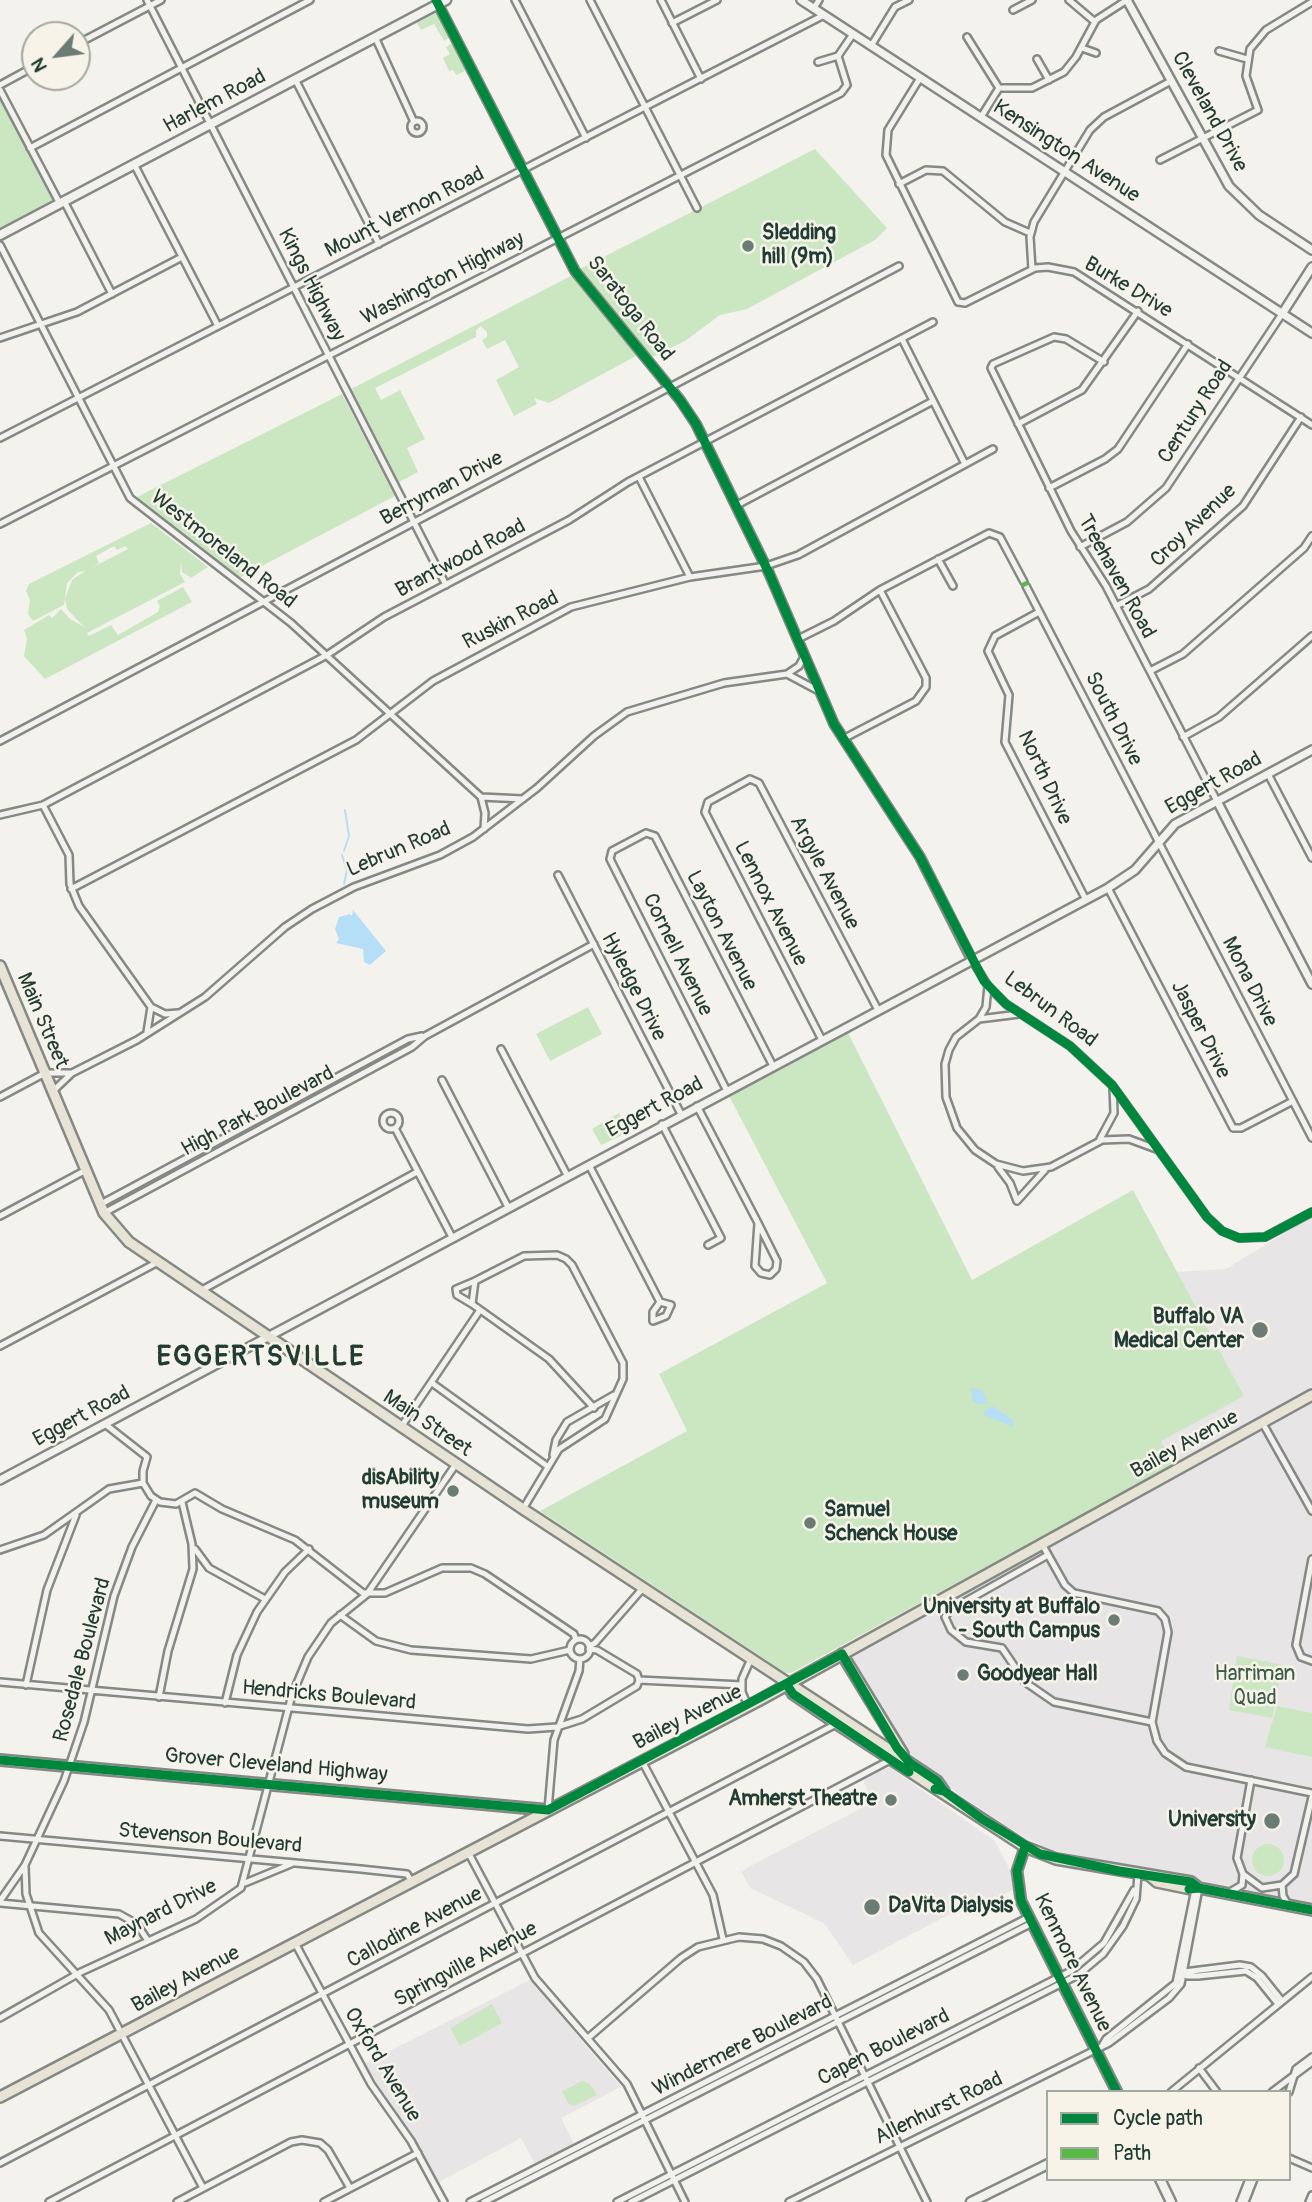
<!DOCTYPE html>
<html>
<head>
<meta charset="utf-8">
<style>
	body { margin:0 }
	#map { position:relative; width:1312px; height:2202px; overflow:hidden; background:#f4f2ec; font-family:Pangolin,sans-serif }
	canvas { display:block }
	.legend { position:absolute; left:1046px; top:2090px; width:245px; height:91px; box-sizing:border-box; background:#f7f3e8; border:2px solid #a1aaa0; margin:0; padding:9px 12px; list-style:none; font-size:21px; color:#1f3d34 }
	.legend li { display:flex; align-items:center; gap:14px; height:35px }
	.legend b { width:35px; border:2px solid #a1aaa0 }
	.north { position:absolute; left:21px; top:21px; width:70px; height:70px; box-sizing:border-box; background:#f7f3e8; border:2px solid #a1aaa0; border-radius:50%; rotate:242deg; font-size:19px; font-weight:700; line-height:28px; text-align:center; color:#1f3d34 }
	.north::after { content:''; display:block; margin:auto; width:24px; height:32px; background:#6a7c74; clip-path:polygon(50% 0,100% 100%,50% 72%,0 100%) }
</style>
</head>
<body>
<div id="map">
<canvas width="1312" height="2202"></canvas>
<ul class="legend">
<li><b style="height:9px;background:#00873e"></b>Cycle path</li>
<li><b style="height:9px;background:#58b947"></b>Path</li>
</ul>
<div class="north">N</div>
</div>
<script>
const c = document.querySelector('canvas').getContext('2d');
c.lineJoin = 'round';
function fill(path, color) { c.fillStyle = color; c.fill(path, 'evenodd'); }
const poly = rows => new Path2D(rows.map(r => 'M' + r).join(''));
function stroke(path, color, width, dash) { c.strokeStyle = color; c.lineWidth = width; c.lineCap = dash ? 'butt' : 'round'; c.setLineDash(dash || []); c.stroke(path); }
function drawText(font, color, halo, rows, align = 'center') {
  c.font = font + ' Pangolin,sans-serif'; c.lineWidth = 5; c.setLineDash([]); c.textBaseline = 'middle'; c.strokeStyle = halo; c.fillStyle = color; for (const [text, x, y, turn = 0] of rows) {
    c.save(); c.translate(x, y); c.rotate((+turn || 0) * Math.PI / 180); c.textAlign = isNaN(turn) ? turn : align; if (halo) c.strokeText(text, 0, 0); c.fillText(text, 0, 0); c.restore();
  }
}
fill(poly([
	[1312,1216,1312,1389,1173,1465,1160,1441,1243,1396,1177,1272,1226,1269],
	[1312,1401,1312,1904,1052,1850,1020,1835,954,1791,903,1751,851,1662,855,1654],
	[889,1767,995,1841,1011,1872,1013,1890,988,1902,984,1896,853,1965,824,1923,750,1888,741,1871,873,1802,863,1780],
	[530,1980,621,2087,561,2118,574,2144,535,2164,521,2138,439,2182,413,2136,364,2064]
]), '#e7e5e5');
fill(poly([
	[437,12,450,37,444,41,434,24,421,30,417,23],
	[453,43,469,74,467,75,465,71,456,75,453,70,449,71,443,58,450,54,446,47],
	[0,99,54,202,0,231,7,225,0,228],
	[815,149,887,228,875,240,747,309,720,315,685,341,652,357,670,382,578,270],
	[556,244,574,276,663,386,636,356,549,403,534,398,537,404,514,416,496,380,519,367,505,340,487,349,482,340,487,337,487,332,481,326,476,330,476,337,375,388,381,400,400,390,425,439,407,448,418,472,399,482,351,389,571,276],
	[342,394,395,496,239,578,135,498],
	[151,523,208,567,191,578,182,572,181,562,180,574,185,582,87,633,89,636,111,625,118,635,158,612,160,606,157,601,183,587,192,602,45,679,24,656,27,639,24,630,49,615,52,618,61,609,70,619,84,627,67,609,65,599,72,580,85,571,78,572,67,583,64,605,33,621,28,614,30,600,26,591,29,584],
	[114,546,117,550,125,546,128,549,91,568,99,563,96,556],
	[588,1007,602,1034,550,1061,536,1034],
	[847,1031,972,1280,1133,1190,1244,1396,1161,1441,1173,1465,791,1673,786,1673,540,1511,687,1431,659,1374,827,1283,728,1094],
	[619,1113,626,1127,622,1135,601,1145,592,1129],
	[1237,1656,1283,1665,1272,1718,1229,1710],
	[1277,1706,1312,1713,1312,1757,1265,1747],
	'1252 1860a16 16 0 1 1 32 0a16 16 0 1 1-32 0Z',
	[492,2004,502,2023,460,2046,450,2028],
	[582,2081,590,2084,597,2095,574,2106,568,2103,562,2091]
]), '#cbe7c2');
fill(poly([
	[353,910,386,951,370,965,364,962,363,949,336,943,339,939,335,929,339,917,350,914,352,916],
	[971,1388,982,1390,987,1403,980,1405,973,1401],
	[992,1406,1012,1419,1013,1427,984,1415,985,1410]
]), '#b5dff6');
stroke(poly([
	[344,851,349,836,345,810],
	[342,855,347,870,344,884]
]), '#b5dff6', 2);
const minor = poly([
	[147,0,446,585],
	[515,0,586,138],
	[590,0,697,208],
	[661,0,701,79],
	[1069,0,1095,22],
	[814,8,819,0],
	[1013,10,1032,0],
	[672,23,717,0],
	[375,37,414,122],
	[967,37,999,88],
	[77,44,161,0],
	[871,46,895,7,909,0],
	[1082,48,1096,53],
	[1219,51,1247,59],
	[1037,59,1049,80],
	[818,62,838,56],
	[920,78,888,130,886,155,958,302,965,303,1035,268,1048,267,1074,272,1312,425],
	[295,79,379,244],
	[0,85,35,66],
	[999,88,1032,88,1064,72,1076,57,1096,20,1127,0],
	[0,90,60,204],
	[981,117,999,88],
	'411 127a6 6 0 1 1 12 0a6 6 0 1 1-12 0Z',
	[30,148,310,0],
	[1160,160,1258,110,1246,76,1250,49,1266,30,1312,2],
	[134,164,218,326],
	[899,184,926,170,943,171,1005,222,1030,233],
	[64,201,112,294],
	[0,245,130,498,291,623,481,797,485,813,484,829],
	[1032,269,1030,237,1034,222,1090,130,1104,117,1171,81],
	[0,338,77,312,182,257],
	[902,339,965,464],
	[1104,362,1066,339,1054,337,993,364,991,368,1071,531,1106,586,1217,801],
	[1018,424,1082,390,1138,311],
	[0,438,824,15],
	[639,477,690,577],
	[1049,488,1105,459,1118,449,1188,344],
	[737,505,933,401],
	[0,524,841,93,847,85,838,56,853,34],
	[1080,547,1127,522,1166,488,1282,314],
	[938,559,953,586],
	[1026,586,1312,1138],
	[1116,606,1149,589,1243,506,1301,417],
	[1039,612,995,636,988,651,1009,695,1005,742,1086,900],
	[798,639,834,621,880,590,989,533,1000,537,1024,582],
	[1150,671,1183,654,1304,548,1312,536],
	[787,674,817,690],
	[1183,737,1219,717,1312,636],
	[843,739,916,701,926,687,926,678,880,590],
	[0,741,899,266],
	[1268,774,1312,858],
	[481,797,523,799],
	[43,805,69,855,70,884,79,906,151,1007,147,1032],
	[0,815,43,805,327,655,384,617,569,520,628,482,933,322],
	[558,875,681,1114],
	[1108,888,1233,1128,1241,1128,1293,1101],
	[71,889,356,740,433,681,571,607,690,577,766,566,798,555,993,449],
	[972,960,988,986,1006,1004,1070,1046,1112,1085,1207,1217,1222,1231,1239,1238,1265,1237,1312,1212],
	[151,1007,165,1014,178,1013],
	[1019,1014,979,1019,956,1037,949,1050,945,1064,946,1097,957,1128,975,1150,996,1164,1023,1171,1051,1167,1102,1140,1129,1139,1159,1150],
	[979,1019,986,1007,988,986],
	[822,1040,705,812,708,802,750,779,759,783,878,1010],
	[501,1049,567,1175],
	[442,1080,508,1207],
	[53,1091,72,1073,137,1040,205,997,285,927,312,909,354,887,440,855,473,837,537,788,594,736,627,712,724,683,787,674,799,666,804,657],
	[727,1091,610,859,612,851,646,833,655,836,773,1066],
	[0,1097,45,1073,72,1073],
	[697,1106,758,1223,777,1261,776,1269,770,1275,761,1273,755,1266,758,1223],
	'383 1121a8 8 0 1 1 16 0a8 8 0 1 1-16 0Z',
	[662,1124,721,1238,708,1245],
	[395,1128,452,1237],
	[1100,1139,1114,1113,1113,1087],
	[589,1165,660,1302,671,1305,666,1316,653,1321,653,1312,660,1302],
	[998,1167,1010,1183,1017,1201],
	[1017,1201,1045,1170],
	[101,1204,408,1039,422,1036],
	[104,1213,412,1047,425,1036,594,944],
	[0,1216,86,1170],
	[202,1290,417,1172],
	[472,1304,457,1295,456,1289,475,1281],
	[0,1346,156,1263],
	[432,1383,547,1466],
	[1262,1422,1312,1511],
	[105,1424,147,1457,143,1471,143,1483,151,1496,160,1502,176,1504,195,1493,222,1509,295,1540,363,1593,385,1593,442,1568,471,1568,485,1574,574,1634,576,1640],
	[401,1427,480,1310],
	[553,1455,556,1440,567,1422,614,1395],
	[523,1509,559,1449,605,1419,623,1379,623,1363,572,1265,566,1259,557,1255,524,1256,475,1281,472,1304,549,1359,594,1408],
	[1042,1544,1065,1585,1074,1593,1158,1611,1165,1619,1168,1632,1152,1722,1157,1741,1165,1753,1186,1767,1312,1793],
	[195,1549,209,1568,265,1599],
	[0,1550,44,1535,109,1489,143,1483],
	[1048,1555,950,1610,945,1617,951,1630,966,1642,1002,1648,1025,1682,1054,1702,1152,1722],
	[1312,1559,1296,1645,1301,1657,1312,1661],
	[340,1615,376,1641,411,1650,531,1659,570,1650],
	'570 1649a10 10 0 1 1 20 0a10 10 0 1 1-20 0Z',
	[589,1646,595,1643,643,1588],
	[589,1649,597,1650,637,1674,639,1680,742,1685],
	[0,1682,528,1729,557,1727,582,1719,637,1686,639,1680],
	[26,1685,47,1590,76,1515],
	[159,1697,168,1651,193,1569,192,1544,182,1502],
	[225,1703,237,1655,257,1612,285,1572,309,1549],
	[748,1706,742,1692,742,1679,750,1661],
	[642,1761,713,1895,723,1939],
	[1251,1780,1237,1858,1243,1874,1262,1888,1282,1885,1294,1874,1312,1797],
	[548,1810,554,1740,579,1671,580,1659],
	[0,1836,361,1869,407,1874,412,1882],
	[468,1852,535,1978,627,2084,685,2202],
	[25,1866,26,1894,39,1933,109,2010,203,2188],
	[245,1883,291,1864],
	[1282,1885,1283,1896,1289,1906],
	[1230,1892,1242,1885,1243,1874],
	[0,1901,25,1865,64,1781,84,1722,114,1596,132,1547,156,1500],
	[0,1903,119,1914,137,1924,148,1941],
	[295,1943,371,2084,411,2141,444,2202],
	[1183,1972,1187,1976,1198,1976,1246,1971,1257,1978,1278,2004],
	[1184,1972,1240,1965,1251,1967,1262,1976,1282,2001],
	[0,2018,81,1972,196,1919,241,1888,292,1695,308,1657,331,1623,367,1594,456,1464],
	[588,2038,681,1958,698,1947,739,1937,763,1939,781,1946,804,1962,817,1979,927,2202],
	[1103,2044,1106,2039,1176,1983,1194,1894,1197,1889],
	[1199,2068,1217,2092],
	[1171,2092,1312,1977],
	[1272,2092,1312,2062],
	[1289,2092,1296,2069,1312,2057],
	[1289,2158,1312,2168],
	[0,2163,838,1723],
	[49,2202,892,1759],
	[177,2202,291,2142,302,2140,320,2143,328,2150,350,2188],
	[324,2202,418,2153],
	[470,2202,1029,1917],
	[484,2202,1032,1923],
	[617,2202,1071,1971,1104,1943,1134,1890],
	[631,2202,1078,1975,1103,1954,1123,1926,1136,1899,1138,1875],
	[789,2202,1109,2043,1169,1998,1181,1984,1199,1888],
	[1240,2202,1249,2179],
	[1245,2202,1254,2179],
	[1309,2202,1312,2195]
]);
const tertiary = poly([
	[801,0,1312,333],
	[1127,0,1229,186,1259,215,1312,250],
	[438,4,575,271,680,400,696,424,769,573,834,724,920,857,972,960],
	[1282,314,1312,267],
	[1217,801,1312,984],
	[0,1480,1108,888,1135,870,1175,824,1312,750]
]);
const secondary = poly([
	[0,235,446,0],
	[1025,1847,1017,1871,1021,1901,1117,2092],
	[1160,2179,1171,2202],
	[971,2202,1048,2164]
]);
const primary = poly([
	[0,966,104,1213,129,1242,523,1509,910,1763,937,1781,944,1791],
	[842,1654,903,1754],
	[788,1686,793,1694,837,1724,1025,1847,1056,1859,1191,1882,1199,1888],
	[0,1760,548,1810],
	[1150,1876,1157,1882,1191,1889,1199,1888,1312,1910],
	[0,2097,758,1701,1312,1395]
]);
stroke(minor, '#848985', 10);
stroke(tertiary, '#848985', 12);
stroke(secondary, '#848985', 13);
stroke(primary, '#848985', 14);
stroke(minor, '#f2f1ed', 5);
stroke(tertiary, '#f2f1ed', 7);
stroke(secondary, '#f2f1ed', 8);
stroke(primary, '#e7e4d5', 9);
stroke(poly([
	[1024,582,1026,586]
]), '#58b947', 7, [14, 7]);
stroke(poly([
	[436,0,575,271,680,400,696,424,769,573,834,724,920,857,984,981,1006,1004,1070,1046,1112,1085,1207,1217,1222,1231,1239,1238,1265,1237,1312,1212],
	[787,1685,793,1694,909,1772],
	[0,1760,548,1810,842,1654,897,1748,910,1763,937,1781,944,1791],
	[935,1789,944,1791,982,1819,1040,1854,1119,1871,1191,1882,1199,1888],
	[1025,1847,1017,1871,1021,1901,1117,2092],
	[1189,1889,1199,1888,1312,1910]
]), '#00873e', 9);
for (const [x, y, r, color] of [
	[748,246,7,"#6a7c74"],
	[1260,1330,9,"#6a7c74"],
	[453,1491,7,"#6a7c74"],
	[810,1523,7,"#6a7c74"],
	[1114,1620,7,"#6a7c74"],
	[963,1675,7,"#6a7c74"],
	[891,1800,7,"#6a7c74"],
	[1272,1821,9,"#6a7c74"],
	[872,1907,9,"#6a7c74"]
]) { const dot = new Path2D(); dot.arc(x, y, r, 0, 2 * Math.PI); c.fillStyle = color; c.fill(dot); stroke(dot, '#f7f3e8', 2.5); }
drawText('21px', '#1f3d34', '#f7f3e8', [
	["Harlem Road",215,102,-28],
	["Cleveland Drive",1209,112,61],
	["Kensington Avenue",1066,152,33],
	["Mount Vernon Road",405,213,-27],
	["Washington Highway",443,279,-27],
	["Kings Highway",311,285,63],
	["Burke Drive",1128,288,31],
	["Saratoga Road",630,309,52],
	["Century Road",1196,412,-57],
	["Berryman Drive",442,489,-28],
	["Croy Avenue",1194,526,-44],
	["Westmoreland Road",223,550,38],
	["Brantwood Road",461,559,-28],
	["Treehaven Road",1116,577,61],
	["Ruskin Road",511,621,-27],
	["South Drive",1113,719,63],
	["North Drive",1044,778,65],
	["Eggert Road",1214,784,-29],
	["Lebrun Road",399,850,-23],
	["Argyle Avenue",824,873,62],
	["Lennox Avenue",770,904,63],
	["Layton Avenue",721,931,63],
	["Cornell Avenue",677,955,64],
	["Mona Drive",1249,982,63],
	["Hyledge Drive",633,987,63],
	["Lebrun Road",1050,1010,37],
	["Main Street",42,1021,67],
	["Jasper Drive",1200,1030,63],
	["Eggert Road",655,1108,-28],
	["High Park Boulevard",258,1112,-28],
	["Eggert Road",82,1417,-28],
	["Main Street",427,1424,34],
	["Bailey Avenue",1185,1445,-29],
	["Rosedale Boulevard",83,1660,-75],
	["Hendricks Boulevard",329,1696,5],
	["Bailey Avenue",688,1718,-27],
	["Grover Cleveland Highway",276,1766,5],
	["Stevenson Boulevard",210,1839,5],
	["Maynard Drive",161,1913,-27],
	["Callodine Avenue",415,1928,-28],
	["Kenmore Avenue",1072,1963,64],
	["Springville Avenue",466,1965,-28],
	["Bailey Avenue",186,1980,-28],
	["Windermere Boulevard",743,2046,-27],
	["Capen Boulevard",884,2048,-27],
	["Oxford Avenue",382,2065,59],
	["Allenhurst Road",939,2109,-26]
]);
drawText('bold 21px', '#1f3d34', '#f7f3e8', [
	["Sledding",762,234,"left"],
	["hill (9m)",762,258,"left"],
	["Buffalo VA",1244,1318],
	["Medical Center",1244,1342],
	["disAbility",439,1479],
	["museum",439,1503],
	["Samuel",824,1511,"left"],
	["Schenck House",824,1535,"left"],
	["University at Buffalo",1100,1608],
	["- South Campus",1100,1632],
	["Goodyear Hall",977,1675,"left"],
	["Amherst Theatre",877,1800],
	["University",1256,1821],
	["DaVita Dialysis",888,1907,"left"]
], 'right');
drawText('21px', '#3b5d4a', '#f7f3e8', [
	["Harriman",1255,1675],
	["Quad",1255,1699]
]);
c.letterSpacing = '2px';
drawText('bold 28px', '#1f3d34', '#f7f3e8', [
	["EGGERTSVILLE",261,1358]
]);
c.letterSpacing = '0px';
</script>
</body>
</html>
